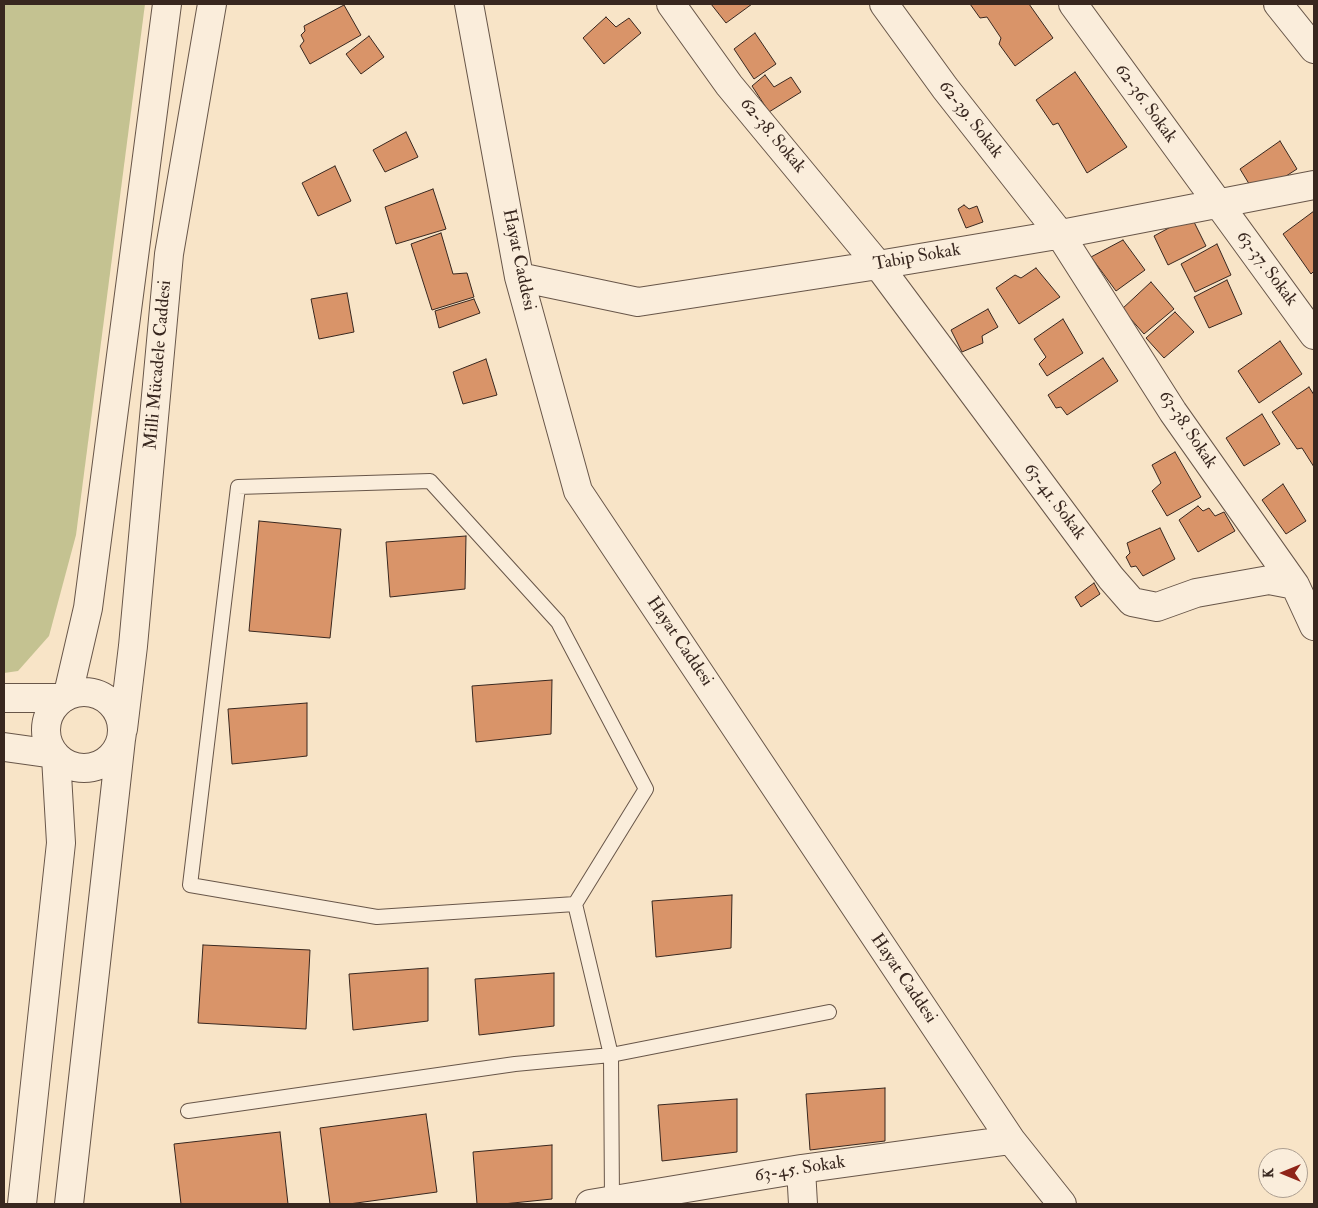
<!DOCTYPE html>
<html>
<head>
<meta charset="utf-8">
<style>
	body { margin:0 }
	#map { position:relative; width:1318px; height:1208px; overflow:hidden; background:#f8e4c7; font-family:"IM FELL Double Pica",serif }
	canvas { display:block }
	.frame { position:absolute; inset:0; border:5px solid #38271f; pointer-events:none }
	.north { position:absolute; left:1258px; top:1148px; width:50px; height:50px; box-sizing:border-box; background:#faeddb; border:1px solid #ac9e90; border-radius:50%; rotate:270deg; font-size:14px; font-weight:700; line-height:20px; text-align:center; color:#38271f }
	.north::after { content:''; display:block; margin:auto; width:18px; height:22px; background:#8f2418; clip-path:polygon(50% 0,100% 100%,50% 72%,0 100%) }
</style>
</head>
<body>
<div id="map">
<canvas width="1318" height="1208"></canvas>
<div class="frame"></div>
<div class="north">K</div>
</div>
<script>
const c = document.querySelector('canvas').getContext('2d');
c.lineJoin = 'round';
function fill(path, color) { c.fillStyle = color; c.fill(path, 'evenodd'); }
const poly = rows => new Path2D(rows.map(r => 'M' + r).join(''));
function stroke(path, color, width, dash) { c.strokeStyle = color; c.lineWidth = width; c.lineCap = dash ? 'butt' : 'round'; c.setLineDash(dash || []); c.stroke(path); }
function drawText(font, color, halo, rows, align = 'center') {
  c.font = font + ' "IM FELL Double Pica",serif'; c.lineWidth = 4.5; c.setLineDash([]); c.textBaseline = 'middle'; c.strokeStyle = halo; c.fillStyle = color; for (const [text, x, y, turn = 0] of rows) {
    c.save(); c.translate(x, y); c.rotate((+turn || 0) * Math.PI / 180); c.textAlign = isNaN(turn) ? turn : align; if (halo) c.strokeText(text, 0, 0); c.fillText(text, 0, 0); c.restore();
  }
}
fill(poly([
	[4,4,145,4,76,535,49,636,18,671,4,673]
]), '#c4c291');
const building = poly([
	[711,4,752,4,726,23,711,4],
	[970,4,1029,4,1053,38,1015,66,999,44,1001,38,987,17,980,18,970,4],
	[344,5,361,35,310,64,300,46,304,41,301,35,305,31,304,26,344,5],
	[606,17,616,27,629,18,641,33,604,64,583,38,606,17],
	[755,33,776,64,754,79,734,49,755,33],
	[369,36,384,57,361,74,346,54,369,36],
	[1075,72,1127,147,1087,173,1058,123,1053,125,1036,100,1075,72],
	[765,75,774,87,791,77,801,92,769,112,752,86,765,75],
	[406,132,418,157,385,172,373,150,406,132],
	[1280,141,1297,169,1269,187,1262,181,1251,187,1240,169,1280,141],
	[335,166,351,201,318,216,302,183,335,166],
	[433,189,446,229,396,244,385,207,433,189],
	[964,205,969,209,977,206,983,222,966,228,958,209,964,205],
	[1314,211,1314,271,1311,274,1283,234,1314,211],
	[1191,216,1206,246,1168,265,1154,236,1191,216],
	[441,233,453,274,467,273,474,297,432,310,411,244,441,233],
	[1123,240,1145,270,1116,291,1091,257,1123,240],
	[1217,244,1231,275,1195,292,1181,264,1217,244],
	[1036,268,1060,297,1019,324,996,288,1015,275,1021,278,1036,268],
	[1227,280,1242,314,1209,328,1194,297,1227,280],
	[1151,282,1174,309,1144,334,1122,309,1151,282],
	[347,293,354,332,319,339,311,299,347,293],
	[474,299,480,313,439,328,435,311,474,299],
	[988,309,998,327,982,336,983,343,962,352,951,330,988,309],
	[1175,312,1194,332,1164,358,1146,338,1175,312],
	[1063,319,1083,353,1047,376,1039,364,1046,357,1034,339,1063,319],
	[1280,341,1302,374,1259,403,1238,371,1280,341],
	[1103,358,1118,381,1067,415,1061,407,1056,408,1048,395,1103,358],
	[486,359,497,395,463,404,453,372,486,359],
	[1309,387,1314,395,1314,467,1302,448,1297,449,1272,412,1309,387],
	[1262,414,1280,444,1244,466,1226,438,1262,414],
	[1175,452,1201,497,1167,516,1152,491,1161,483,1152,465,1175,452],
	[1283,484,1306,521,1286,534,1262,500,1283,484],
	[1198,506,1203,511,1209,508,1215,516,1224,512,1235,531,1198,552,1179,520,1198,506],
	[259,521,341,529,330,638,249,631,259,521],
	[1160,528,1175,559,1143,576,1136,566,1131,567,1126,557,1130,553,1127,543,1160,528],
	[466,536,465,589,390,597,386,542,466,536],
	[1094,583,1100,594,1081,607,1075,597,1094,583],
	[552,680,551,734,476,742,472,686,552,680],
	[307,703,307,756,232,764,228,709,307,703],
	[732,895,731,948,656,957,652,901,732,895],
	[203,945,310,950,306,1029,198,1023,203,945],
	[428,968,428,1021,353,1030,349,974,428,968],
	[554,973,554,1026,479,1035,475,979,554,973],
	[885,1088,885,1141,810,1150,806,1094,885,1088],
	[737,1099,737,1152,662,1161,658,1105,737,1099],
	[426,1114,437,1192,349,1204,330,1204,320,1128,426,1114],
	[280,1132,288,1204,181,1204,174,1144,280,1132],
	[552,1145,552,1199,503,1204,477,1204,473,1152,552,1145]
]);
fill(building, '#d99469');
stroke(building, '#38271f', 1);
const service = poly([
	[430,481,558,622,646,789,575,904,377,917,190,885,238,487,430,481],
	[575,904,611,1055,612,1201],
	[188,1111,515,1064,611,1055,829,1012]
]);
const minor = poly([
	[469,4,519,277,578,491,1011,1140,1062,1204],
	[671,4,729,85,878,265,1111,578,1132,602,1157,607,1196,593,1269,580,1295,585],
	[884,4,945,88,1059,233,1173,412,1295,585,1314,626],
	[1073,4,1314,335],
	[1278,4,1314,49],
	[519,277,638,302,878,265,1051,236,1314,185],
	[4,698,63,698],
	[4,747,54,754],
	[801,1169,803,1204],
	[590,1204,801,1169,1011,1140]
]);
const tertiary = poly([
	'46 730a38 38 0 1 1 76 0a38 38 0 1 1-76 0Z',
	[68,694,88,608,167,4],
	[123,729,133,646,169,254,212,4],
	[22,1204,61,843,56,757],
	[69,1204,121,739]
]);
stroke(service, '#685649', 16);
stroke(minor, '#685649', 30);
stroke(tertiary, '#685649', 30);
stroke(service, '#faeddb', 14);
stroke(minor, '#faeddb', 28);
stroke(tertiary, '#faeddb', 28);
drawText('18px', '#38271f', '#faeddb', [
	["62-36. Sokak",1145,104,54],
	["62-39. Sokak",970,120,52],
	["62-38. Sokak",772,136,50],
	["Tabip Sokak",917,258,-10],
	["Hayat Caddesi",518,260,78],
	["63-37. Sokak",1266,269,53],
	["Milli Mücadele Caddesi",159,365,-85],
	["63-38. Sokak",1187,430,56],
	["63-41. Sokak",1054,502,53],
	["Hayat Caddesi",679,642,56],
	["Hayat Caddesi",903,979,56],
	["63-45. Sokak",800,1170,-9]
]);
</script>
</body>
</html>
